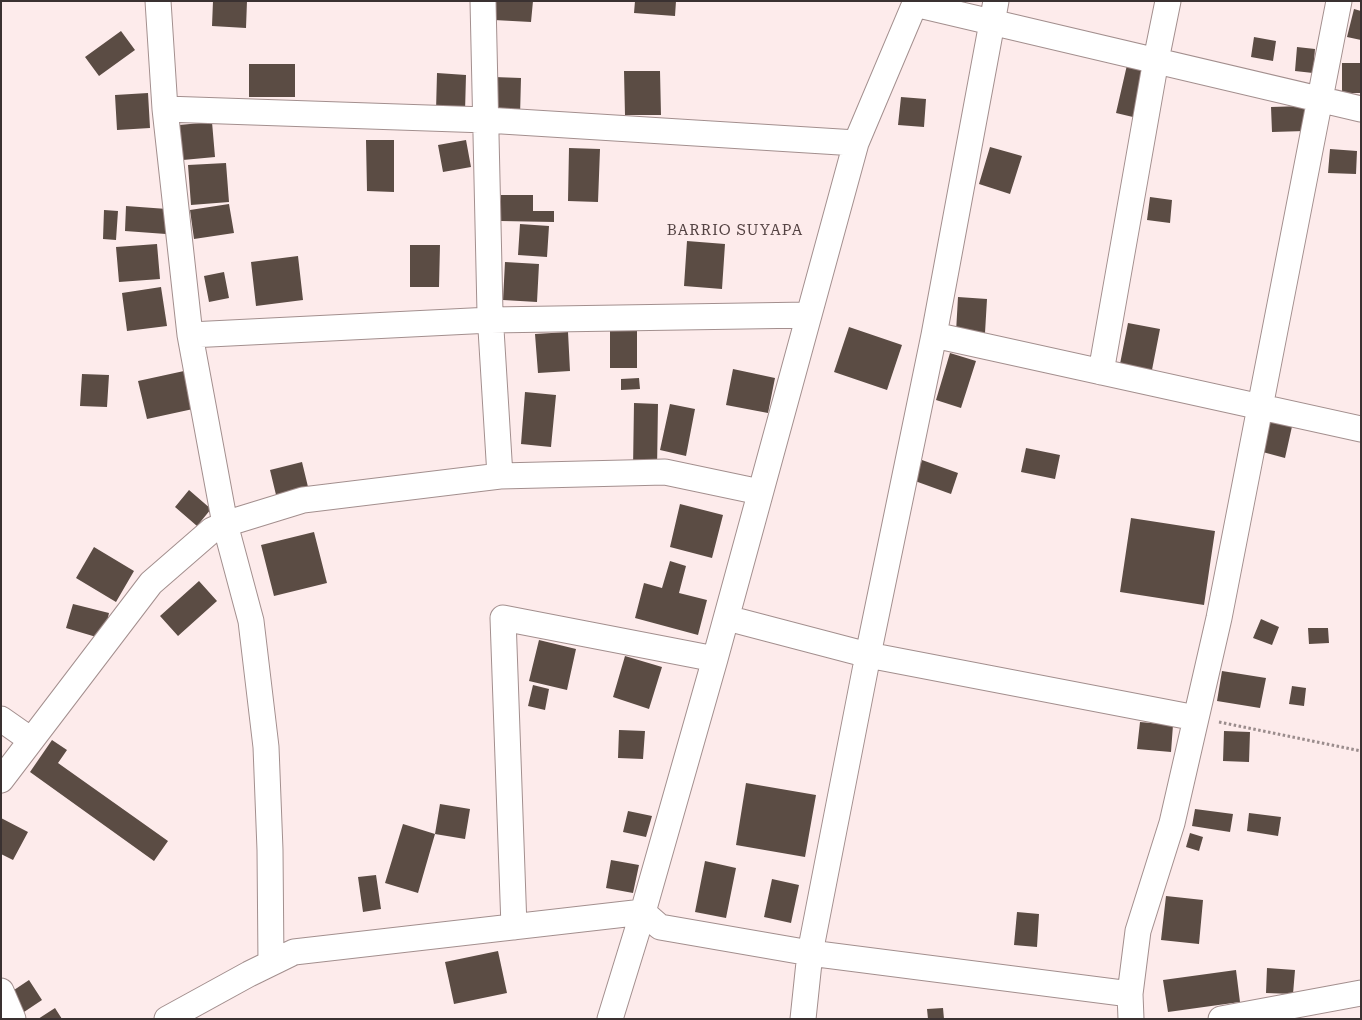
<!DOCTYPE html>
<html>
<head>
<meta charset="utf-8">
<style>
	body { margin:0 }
	#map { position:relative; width:1362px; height:1020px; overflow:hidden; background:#fdebeb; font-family:"Roboto Serif",serif }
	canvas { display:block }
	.frame { position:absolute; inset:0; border:2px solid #3a3131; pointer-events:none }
</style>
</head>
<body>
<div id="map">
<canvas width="1362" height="1020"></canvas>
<div class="frame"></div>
</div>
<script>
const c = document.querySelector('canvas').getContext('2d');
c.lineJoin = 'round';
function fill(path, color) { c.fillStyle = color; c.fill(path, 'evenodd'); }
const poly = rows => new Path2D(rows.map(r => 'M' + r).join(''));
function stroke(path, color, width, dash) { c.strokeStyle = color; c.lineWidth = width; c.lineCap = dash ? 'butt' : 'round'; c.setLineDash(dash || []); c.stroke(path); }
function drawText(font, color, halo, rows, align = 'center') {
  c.font = font + ' "Roboto Serif",serif'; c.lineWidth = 5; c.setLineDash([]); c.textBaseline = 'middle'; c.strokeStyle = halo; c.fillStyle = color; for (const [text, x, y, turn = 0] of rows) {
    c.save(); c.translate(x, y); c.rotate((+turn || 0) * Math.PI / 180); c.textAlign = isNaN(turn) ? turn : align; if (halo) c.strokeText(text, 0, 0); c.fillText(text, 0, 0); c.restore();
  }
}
fill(poly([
	[213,1,247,1,246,28,212,26],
	[495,1,533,1,531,22,494,20],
	[635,1,676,1,675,16,634,13],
	[1354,9,1361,11,1361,40,1347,37],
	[121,31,135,50,99,76,85,57],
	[1254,37,1276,41,1273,61,1251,57],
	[1297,47,1315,49,1313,73,1295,71],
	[1342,63,1361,63,1361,93,1342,93],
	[249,64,295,64,295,97,249,97],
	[1127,65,1143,68,1133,117,1116,113],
	[624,71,660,71,661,115,625,115],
	[437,73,466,75,465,112,436,111],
	[494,77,521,78,520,116,493,116],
	[148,93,150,128,117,130,115,95],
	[901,97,926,99,924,127,898,125],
	[1304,106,1305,131,1272,132,1271,107],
	[212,122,215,157,183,160,179,125],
	[366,140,394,140,394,192,367,191],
	[466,140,471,167,443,172,438,145],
	[990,147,1022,156,1010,194,979,184],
	[569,148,600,149,598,202,568,201],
	[1330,149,1357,151,1356,174,1328,173],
	[226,163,229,202,191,205,188,165],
	[501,195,533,195,533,211,554,211,554,222,501,221],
	[1150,197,1172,200,1170,223,1147,220],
	[229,204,234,233,194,239,190,210],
	[126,206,167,209,166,234,125,231],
	[104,210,118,211,116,240,103,239],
	[520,224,549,226,547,257,518,255],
	[687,241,725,244,722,289,684,286],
	[157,244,160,279,119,282,116,247],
	[410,245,440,245,439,287,410,287],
	[298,256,303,300,256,306,251,262],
	[505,262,539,264,537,302,503,300],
	[224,272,229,298,209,302,204,276],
	[161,287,167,326,127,331,122,293],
	[958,297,987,299,985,333,956,332],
	[1128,323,1160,329,1151,375,1119,369],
	[610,327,637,328,637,368,610,368],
	[849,327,902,345,887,390,834,372],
	[568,332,570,371,538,373,535,334],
	[950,353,976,361,961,408,936,400],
	[733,369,775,378,768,413,726,405],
	[184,371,193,409,147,419,138,381],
	[82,374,109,375,107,407,80,406],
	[639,378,640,389,621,390,621,379],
	[525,392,556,395,551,447,521,444],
	[634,403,658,404,657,470,633,469],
	[670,404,695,409,686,456,660,450],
	[1267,416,1293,422,1285,458,1259,451],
	[1026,448,1060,455,1055,479,1021,472],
	[922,460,958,473,951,494,915,481],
	[302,462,309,491,277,499,270,470],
	[189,490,211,509,197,526,175,507],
	[680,504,723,515,712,558,670,547],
	[1131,518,1215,531,1204,605,1120,592],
	[314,532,327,583,274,596,261,545],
	[94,547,134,571,116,602,76,578],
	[670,561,686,566,679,593,707,600,698,635,635,618,644,583,662,588],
	[199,581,217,601,178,636,160,616],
	[73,604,109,613,103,639,66,628],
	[1261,619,1279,627,1272,645,1253,638],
	[1308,628,1328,628,1329,643,1309,644],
	[539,640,576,649,567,690,529,681],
	[625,656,662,667,649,709,613,697],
	[1222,671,1266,678,1260,708,1217,701],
	[533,685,549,689,545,710,528,706],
	[1292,686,1306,688,1304,706,1289,704],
	[1140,722,1173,725,1171,752,1137,749],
	[619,730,645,731,643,759,618,758],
	[1224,731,1250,732,1249,762,1223,761],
	[52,740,67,750,58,763,168,841,154,861,30,772],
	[746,783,816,795,805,857,736,845],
	[440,804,470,809,465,839,435,834,418,893,385,883,403,824,435,834],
	[1195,809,1233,814,1230,832,1192,826],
	[628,811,652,816,646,837,623,832],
	[1249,813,1281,817,1278,836,1247,831],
	[1,818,28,832,13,860,1,854],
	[1190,833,1203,837,1199,851,1186,847],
	[611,860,639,865,633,893,606,888],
	[705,861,736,868,726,918,695,912],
	[376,875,381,909,363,912,358,877],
	[772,879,799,885,791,923,764,917],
	[1166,896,1203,900,1199,944,1161,940],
	[1017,912,1039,914,1037,947,1014,945],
	[498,951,507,993,454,1004,445,962],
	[1267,968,1295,970,1293,994,1266,993],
	[1236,970,1240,1002,1168,1012,1163,980],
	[29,980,42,1000,24,1012,11,992],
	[55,1008,62,1019,38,1019],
	[943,1008,944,1019,928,1019,927,1009]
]), '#5b4c44');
const street = poly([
	[158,1,165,109,190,335,225,524,251,621,266,747,270,850,271,963],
	[483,1,490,313,500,476],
	[996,1,934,335,868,655,1196,718],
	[915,4,1361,109],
	[165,109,486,120,856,143],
	[190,335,491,320,809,315],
	[934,335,1361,429],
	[1101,372,1156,60,1168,1],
	[727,618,868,655,810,953,803,1019],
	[1,719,31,740],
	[1,780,151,583,212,530,225,524,303,500,500,476,665,472,760,492],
	[514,927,503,618,715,659],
	[1,991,13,1019],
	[167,1019,249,974,294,952,643,912,660,927,810,953,1130,994],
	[610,1019,643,912,715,659,856,143,916,1],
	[1131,1019,1130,994,1138,931,1172,823,1219,618,1339,1],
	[1221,1019,1361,993]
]);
stroke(street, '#a38f8e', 27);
stroke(poly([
	[1219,722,1361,751]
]), '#9a8c8c', 3, [2.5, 2.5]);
stroke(street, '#fff', 25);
c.letterSpacing = '1px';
drawText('15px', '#544343', '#fdebeb', [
	["BARRIO SUYAPA",735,231]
]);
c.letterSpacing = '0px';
</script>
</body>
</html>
